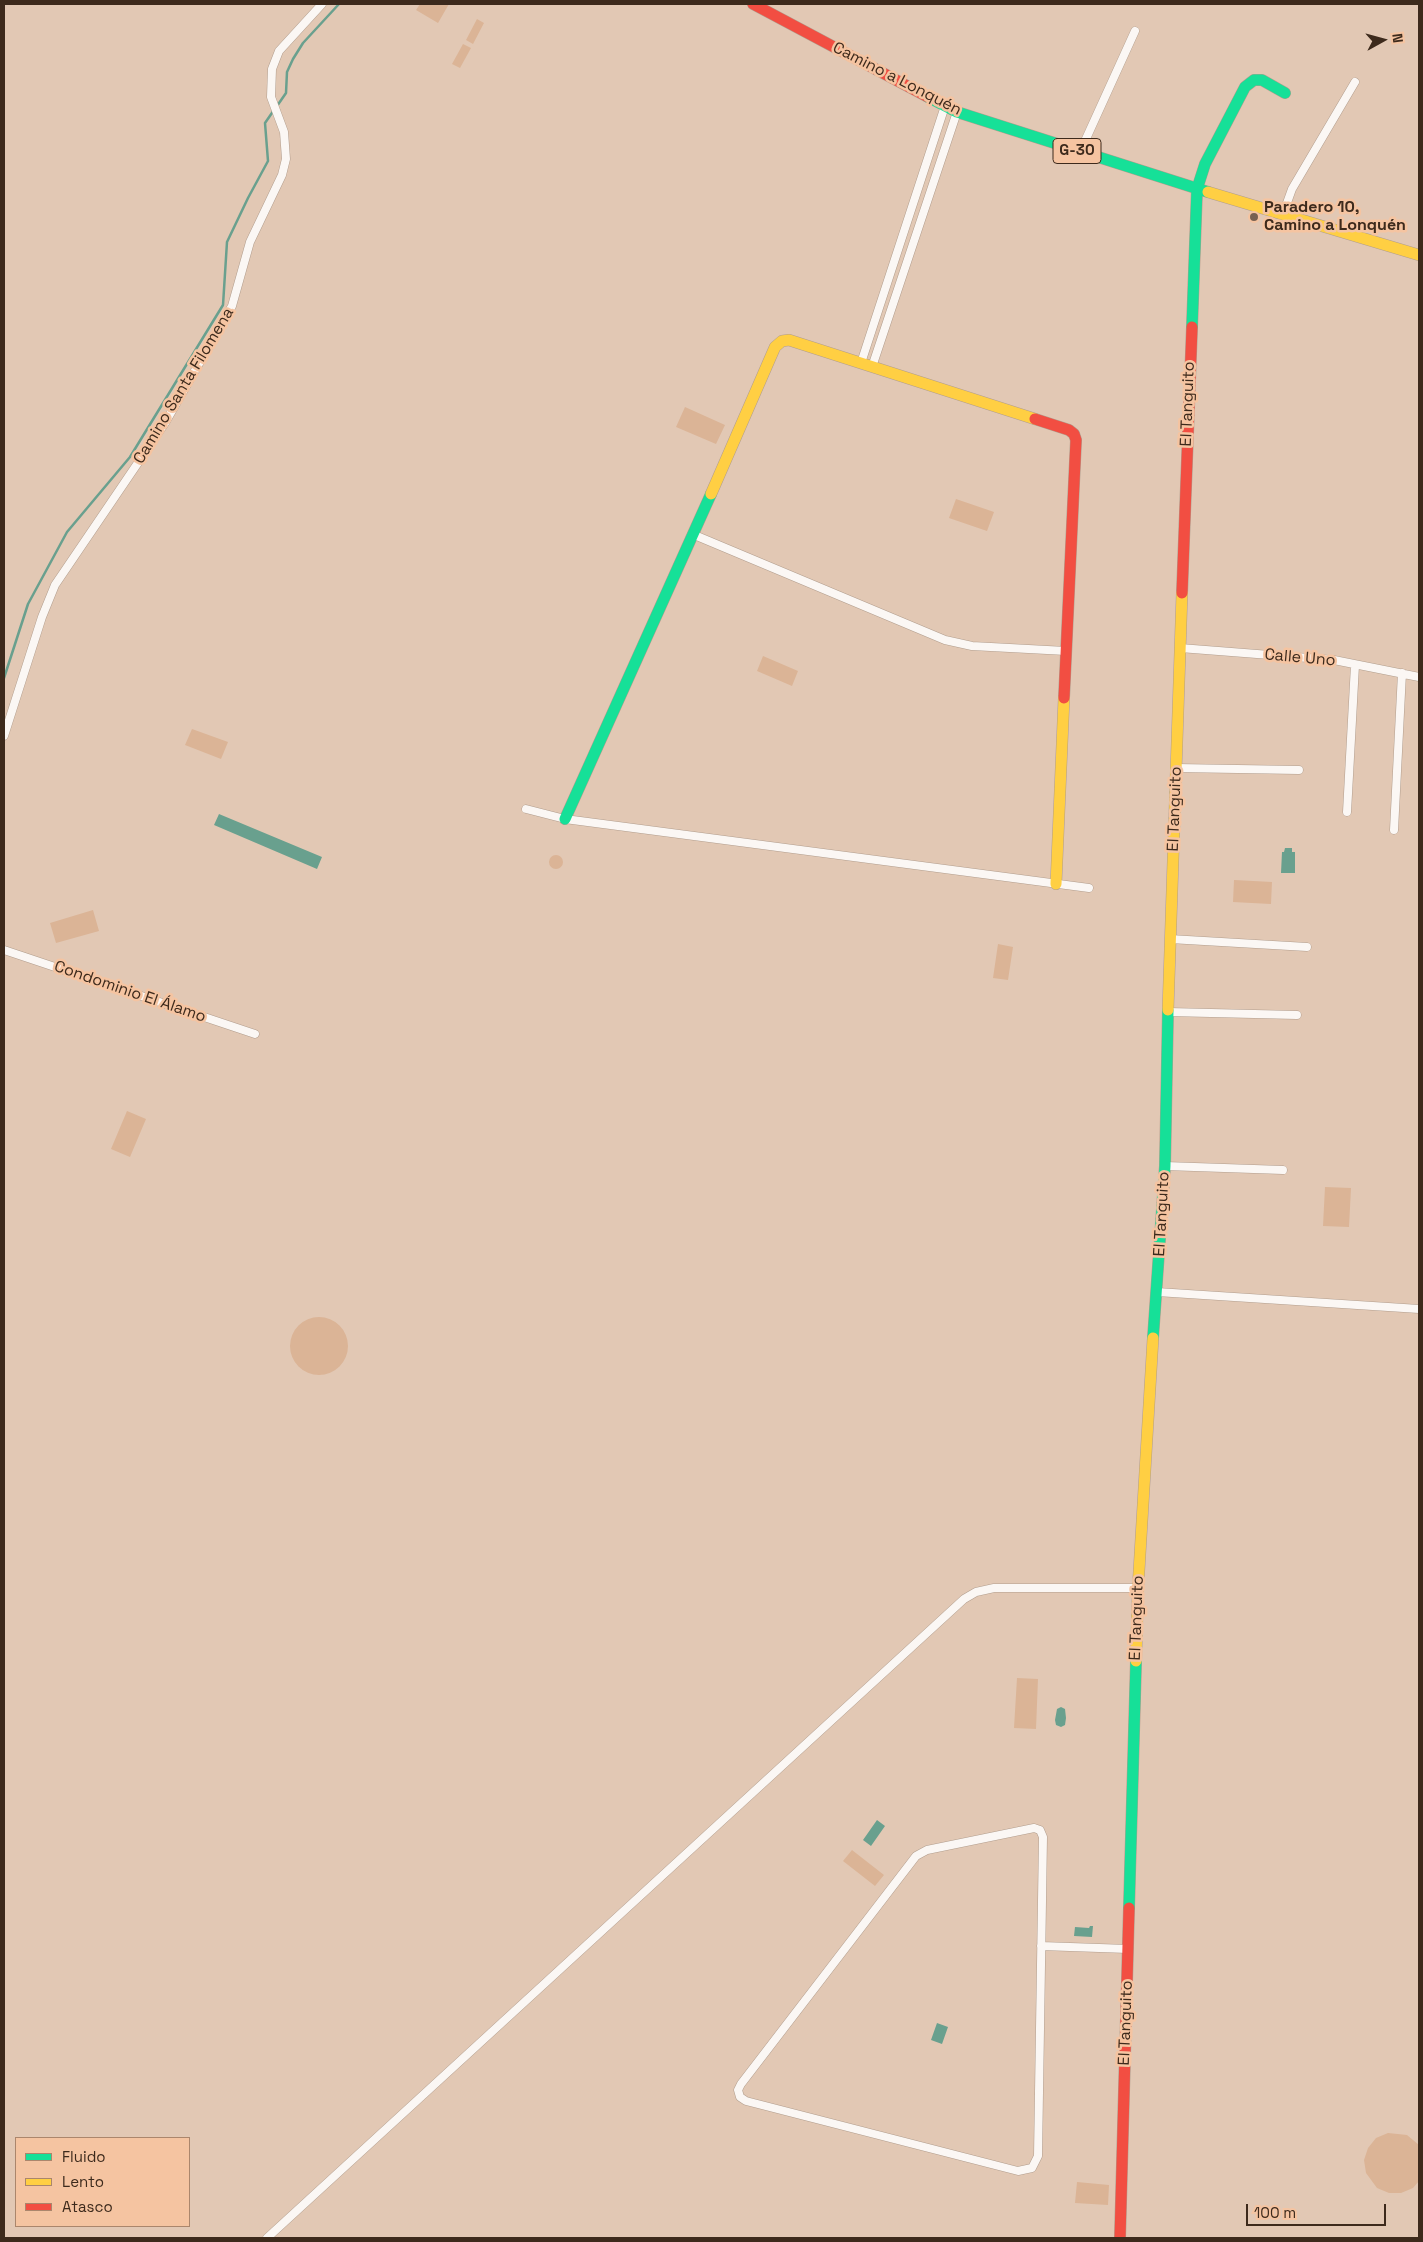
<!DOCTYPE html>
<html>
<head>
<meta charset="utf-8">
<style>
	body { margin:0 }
	#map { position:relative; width:1423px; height:2242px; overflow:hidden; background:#e2c8b4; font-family:"Space Grotesk",sans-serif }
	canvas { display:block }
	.frame { position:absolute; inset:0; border:5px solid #3d2a1c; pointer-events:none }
	.legend { position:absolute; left:15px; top:2137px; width:175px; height:90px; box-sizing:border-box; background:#f5c4a1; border:1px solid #ab866c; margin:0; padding:6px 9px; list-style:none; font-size:15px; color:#3d2a1c }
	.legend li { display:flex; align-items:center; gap:10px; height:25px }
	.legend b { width:25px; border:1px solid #ab866c }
	.north { position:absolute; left:1358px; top:15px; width:50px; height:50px; -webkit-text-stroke:4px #f5c4a1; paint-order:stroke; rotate:83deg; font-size:14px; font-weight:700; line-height:20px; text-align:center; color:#3d2a1c }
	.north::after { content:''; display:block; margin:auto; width:18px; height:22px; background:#3d2a1c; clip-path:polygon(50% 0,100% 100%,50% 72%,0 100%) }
	.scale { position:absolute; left:1246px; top:2204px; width:140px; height:22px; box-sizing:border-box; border:2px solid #3d2a1c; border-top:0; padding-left:6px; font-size:15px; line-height:18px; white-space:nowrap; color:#3d2a1c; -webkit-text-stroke:4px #f5c4a1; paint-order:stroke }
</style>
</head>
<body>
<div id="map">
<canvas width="1423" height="2242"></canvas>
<div class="frame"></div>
<ul class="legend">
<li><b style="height:6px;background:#16e098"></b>Fluido</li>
<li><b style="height:6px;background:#ffcf43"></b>Lento</li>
<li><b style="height:6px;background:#f24e42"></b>Atasco</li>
</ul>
<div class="north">N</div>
<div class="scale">100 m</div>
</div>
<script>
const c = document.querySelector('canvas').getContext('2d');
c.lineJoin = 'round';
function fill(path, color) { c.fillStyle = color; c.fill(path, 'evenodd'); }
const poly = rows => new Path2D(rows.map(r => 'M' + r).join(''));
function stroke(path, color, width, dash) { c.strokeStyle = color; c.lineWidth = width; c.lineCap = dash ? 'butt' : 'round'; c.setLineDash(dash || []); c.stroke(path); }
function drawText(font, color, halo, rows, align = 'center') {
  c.font = font + ' "Space Grotesk",sans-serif'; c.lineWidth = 5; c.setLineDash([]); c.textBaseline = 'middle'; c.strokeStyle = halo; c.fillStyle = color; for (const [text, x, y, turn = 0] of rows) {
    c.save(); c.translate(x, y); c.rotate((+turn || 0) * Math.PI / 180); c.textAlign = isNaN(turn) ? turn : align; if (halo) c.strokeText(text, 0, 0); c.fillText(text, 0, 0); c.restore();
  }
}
fill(poly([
	[420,4,449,4,438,23,416,10],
	[477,19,484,23,473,44,466,40],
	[463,44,471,48,460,68,452,64],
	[685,407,725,425,716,444,676,427],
	[956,499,994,512,987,531,949,518],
	[763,656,798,671,792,686,757,671],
	[192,729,228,742,221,759,185,745],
	'549 862a7 7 0 1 1 14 0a7 7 0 1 1-14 0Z',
	[1234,880,1272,882,1271,904,1233,902],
	[93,910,99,931,56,943,50,923],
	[998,944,1013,947,1008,980,993,978],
	[127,1111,146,1119,130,1157,111,1149],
	[1325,1187,1351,1188,1349,1227,1323,1226],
	'290 1346a29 29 0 1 1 58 0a29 29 0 1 1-58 0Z',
	[1017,1678,1038,1679,1036,1729,1014,1728],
	[852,1850,884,1875,875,1886,843,1861],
	[1388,2133,1407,2135,1419,2145,1419,2181,1413,2188,1401,2193,1389,2193,1377,2188,1366,2173,1364,2160,1368,2148,1376,2138],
	[1077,2182,1109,2185,1108,2205,1075,2203]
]), '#dbb496');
fill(poly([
	[219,814,322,857,317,869,214,825],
	[1285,848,1292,848,1292,852,1295,852,1295,873,1281,873,1282,852,1284,852],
	[1061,1707,1065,1709,1066,1718,1065,1725,1061,1727,1056,1725,1055,1720,1057,1709],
	[877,1820,885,1826,871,1846,863,1840],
	[1090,1926,1093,1926,1092,1937,1074,1936,1075,1927,1089,1928],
	[937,2023,948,2027,942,2044,931,2040]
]), '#69a08e');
stroke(poly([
	[277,106,286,93,287,72,293,59,303,43,339,4],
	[4,678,28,604,67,532,130,457,223,305,227,242,248,198,268,161,265,123,274,110]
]), '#69a08e', 2.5);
const street = poly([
	[1080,152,1135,31],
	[1283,214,1292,189,1355,82],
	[861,363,945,106],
	[872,367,957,112],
	[692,534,945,640,972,646,1066,651],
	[1180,648,1334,660,1419,677],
	[4,736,42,617,55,585,165,423,232,306,250,242,282,175,286,159,284,132,271,97,272,69,279,51,322,4],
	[1176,768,1299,770],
	[526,809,565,819,1089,888],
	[1347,812,1355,665],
	[1394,830,1402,673],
	[1170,939,1307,947],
	[4,950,255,1034],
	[1168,1012,1297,1015],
	[1165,1166,1283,1170],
	[1157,1292,1419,1309],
	[1034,1828,1040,1830,1043,1837,1038,2156,1032,2168,1018,2171,746,2101,740,2097,738,2090,741,2084,916,1856,927,1850,1034,1828],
	[1041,1946,1128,1949],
	[267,2238,964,1599,976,1592,994,1588,1138,1588]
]);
const fast = poly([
	[928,97,957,112,1208,192],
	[1192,327,1197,189,1205,164,1245,87,1254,80,1262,80,1285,93],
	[565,819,711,494],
	[1153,1338,1165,1166,1168,1010],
	[1129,1908,1136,1661]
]);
const slow = poly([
	[1208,192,1419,255],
	[711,494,775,347,782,341,789,340,1035,419],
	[1056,884,1064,698],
	[1168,1010,1182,593],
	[1136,1661,1138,1588,1153,1338]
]);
const jam = poly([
	[753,4,928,97],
	[1035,419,1069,430,1074,434,1076,440,1064,698],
	[1182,593,1192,327],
	[1120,2238,1129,1908]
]);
stroke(street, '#b19d8d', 9);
stroke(fast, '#b19d8d', 12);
stroke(slow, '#b19d8d', 12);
stroke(jam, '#b19d8d', 12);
stroke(street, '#fbf7f4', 8);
stroke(fast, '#16e098', 11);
stroke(slow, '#ffcf43', 11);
stroke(jam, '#f24e42', 11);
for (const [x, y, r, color] of [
	[1254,217,5,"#776151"]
]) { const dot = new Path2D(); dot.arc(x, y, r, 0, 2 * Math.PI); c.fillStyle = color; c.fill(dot); stroke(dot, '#f5c4a1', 2); }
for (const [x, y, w] of [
	[1077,151,48]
]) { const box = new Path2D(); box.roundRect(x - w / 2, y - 12.5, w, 25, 4); c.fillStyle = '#f5c4a1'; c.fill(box); stroke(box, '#3d2a1c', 1); }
drawText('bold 15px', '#3d2a1c', null, [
	["G-30",1077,151]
]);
drawText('16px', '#3d2a1c', '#f5c4a1', [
	["Camino a Lonquén",897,79,27],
	["Camino Santa Filomena",184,386,-59],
	["El Tanguito",1188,404,-88],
	["Calle Uno",1300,658,5],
	["El Tanguito",1175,809,-88],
	["Condominio El Álamo",130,992,19],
	["El Tanguito",1162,1214,-87],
	["El Tanguito",1137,1618,-88],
	["El Tanguito",1126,2023,-88]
]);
drawText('bold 16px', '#3d2a1c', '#f5c4a1', [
	["Paradero 10,",1264,208],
	["Camino a Lonquén",1264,226]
], 'left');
</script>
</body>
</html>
